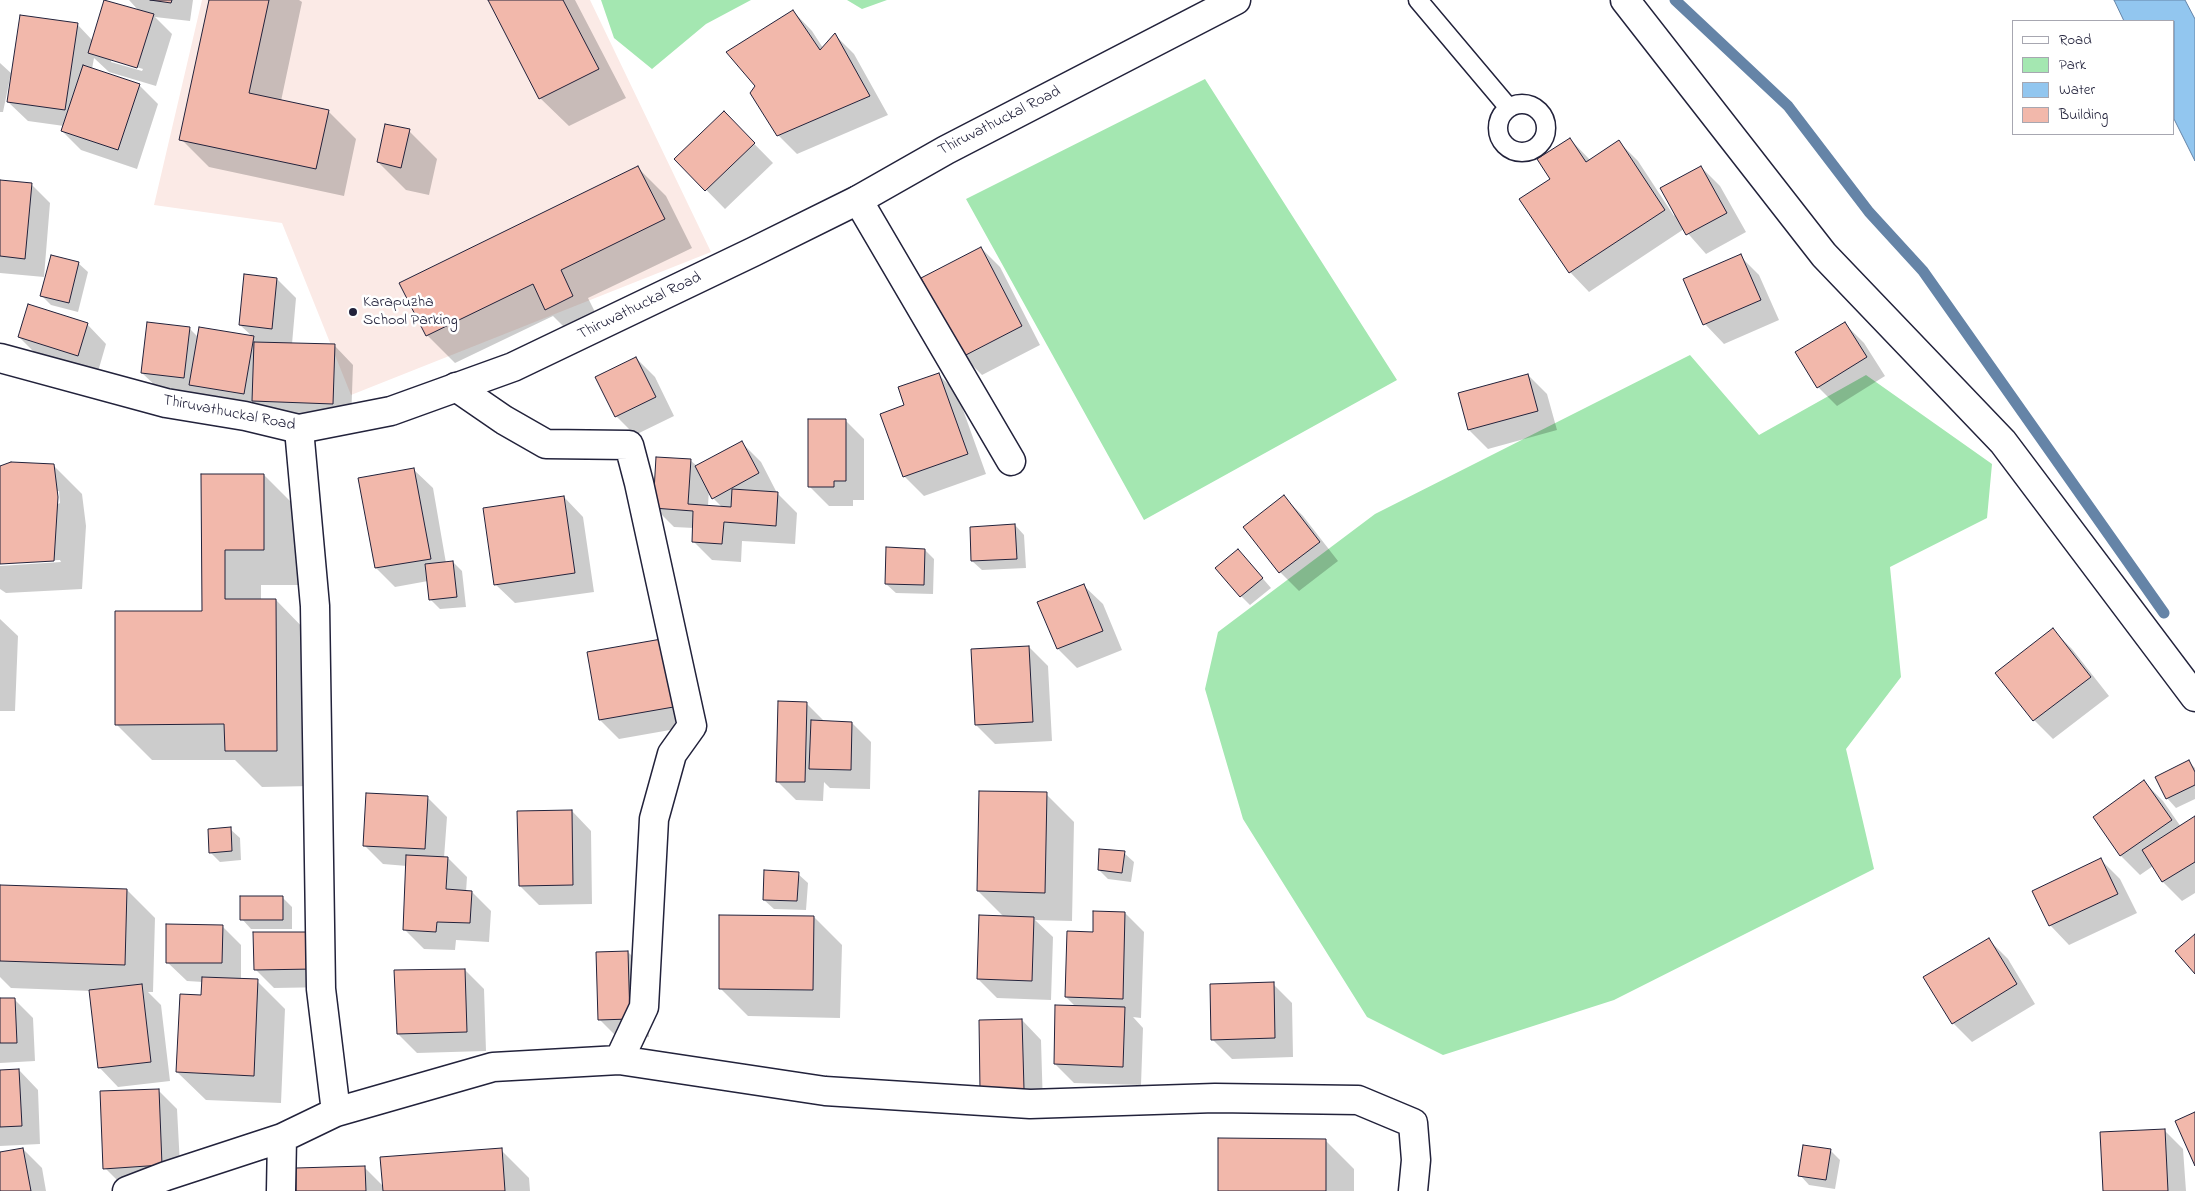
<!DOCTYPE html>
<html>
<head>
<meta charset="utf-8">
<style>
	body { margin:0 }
	#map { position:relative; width:2195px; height:1191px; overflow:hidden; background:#fff; font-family:"Indie Flower",sans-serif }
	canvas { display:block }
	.legend { position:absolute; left:2012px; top:20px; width:162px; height:115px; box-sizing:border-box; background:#fff; border:1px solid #a7a7b1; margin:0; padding:6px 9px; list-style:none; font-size:15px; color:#22223b }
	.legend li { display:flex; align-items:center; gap:10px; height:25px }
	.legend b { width:25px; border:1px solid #a7a7b1 }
</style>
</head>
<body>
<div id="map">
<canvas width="2195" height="1191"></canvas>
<ul class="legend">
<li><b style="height:6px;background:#fff"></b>Road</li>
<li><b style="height:14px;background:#a4e7b1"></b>Park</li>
<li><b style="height:14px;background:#92c6ef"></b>Water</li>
<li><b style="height:14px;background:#f2b8ab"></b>Building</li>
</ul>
</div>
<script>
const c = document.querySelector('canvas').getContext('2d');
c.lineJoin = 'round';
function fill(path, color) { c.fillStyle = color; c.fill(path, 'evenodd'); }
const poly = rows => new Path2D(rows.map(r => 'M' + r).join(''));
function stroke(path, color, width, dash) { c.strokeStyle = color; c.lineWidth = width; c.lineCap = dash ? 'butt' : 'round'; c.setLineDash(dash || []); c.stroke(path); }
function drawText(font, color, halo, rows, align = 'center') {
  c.font = font + ' "Indie Flower",sans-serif'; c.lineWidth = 5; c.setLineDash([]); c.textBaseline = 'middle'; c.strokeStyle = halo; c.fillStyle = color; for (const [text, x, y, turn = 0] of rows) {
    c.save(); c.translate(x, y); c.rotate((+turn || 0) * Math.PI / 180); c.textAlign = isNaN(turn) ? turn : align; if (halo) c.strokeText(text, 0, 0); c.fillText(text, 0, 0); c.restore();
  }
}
fill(poly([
	[202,0,590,0,711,252,351,395,282,223,154,205]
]), '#fbeae6');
fill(poly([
	[601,0,751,0,706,24,652,69,614,38],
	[847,0,887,0,862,9],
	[1205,79,1397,380,1144,520,966,199],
	[1690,355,1759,435,1866,375,1992,464,1987,518,1890,567,1901,677,1846,749,1874,869,1614,1000,1443,1055,1367,1017,1243,819,1205,689,1218,632,1375,514]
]), '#a4e7b1');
const water = poly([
	[2114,0,2185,0,2195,19,2195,161,2174,119,2174,21,2124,21,2114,0]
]);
fill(water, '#92c6ef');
stroke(water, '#6584a7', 1);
fill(poly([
	[129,0,193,0,190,21,155,17,172,34,156,86,109,72,94,58,92,69,139,85,158,104,137,169,81,150,62,131,64,126,28,121,8,102,12,78,10,78,3,112,0,112,0,63,12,74,77,24,93,41,139,11],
	[111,59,143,69,142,71,111,62],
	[211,0,299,0,302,2,281,101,328,111,356,139,344,196,209,167,181,139],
	[490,0,575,0,626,98,569,126,540,98],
	[793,11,812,31,823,48,835,35,854,54,888,115,797,154,778,135,757,86],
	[724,113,773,163,725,209,676,159],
	[409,131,437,159,429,195,406,190,378,162],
	[1570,139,1590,160,1619,142,1638,161,1674,216,1701,167,1720,186,1746,232,1706,254,1684,229,1589,292,1570,272,1520,199,1552,179],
	[638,168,666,196,692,248,588,298,601,324,574,337,553,316,455,363,427,335],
	[0,181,31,184,50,203,44,277,0,273],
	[981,248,1000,267,1040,345,982,375,963,356],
	[1740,256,1759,275,1779,320,1724,344,1705,324,1685,280],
	[78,263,88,272,78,312,51,305,42,296],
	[277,279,296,298,292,344,334,345,353,365,351,422,272,420,162,392,142,373,189,328,198,337,253,337,240,325],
	[87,324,106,344,97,375,38,356,19,337],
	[1845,324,1864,343,1885,376,1837,406,1818,387],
	[636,358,655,377,674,416,635,435,616,416],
	[938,374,957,393,986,474,924,496,904,476,906,406],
	[1528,375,1547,394,1557,430,1488,449,1469,430],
	[845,420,864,439,864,500,853,500,853,506,829,506,810,487],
	[742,443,761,462,777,493,797,513,795,544,742,541,741,562,712,560,693,541,694,528,674,527,655,508,690,460,697,466],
	[709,489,713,498,723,508,708,506],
	[54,466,82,494,86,526,82,589,6,593,0,589,0,566,61,562,60,560,0,563,0,467],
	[56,491,59,491,60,503,58,504],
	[413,469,433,488,446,563,453,562,462,571,466,607,440,609,430,599,428,581,395,587,376,568],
	[203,475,264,475,300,511,300,585,261,585,261,600,276,600,311,636,312,786,262,787,235,760,152,760,116,724,203,612],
	[564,497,583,517,594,592,515,603,495,584],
	[1284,497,1303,516,1338,561,1299,591,1280,572],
	[1015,525,1024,535,1026,568,982,570,972,561],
	[925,550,934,559,933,594,896,593,886,584],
	[1238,550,1271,588,1250,605,1241,596],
	[1083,585,1103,604,1122,650,1077,668,1058,649],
	[0,619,18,636,15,711,0,711],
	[2053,630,2072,649,2109,696,2053,739,2034,720],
	[673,639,692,658,704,724,619,739,600,720],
	[1029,647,1048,666,1052,741,995,744,976,725],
	[806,703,825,722,852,723,871,742,870,789,830,788,824,782,823,801,796,800,777,781],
	[2189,762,2195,768,2195,799,2176,808,2167,798],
	[2144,782,2163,801,2181,827,2195,818,2195,893,2182,901,2163,882,2153,866,2140,875,2121,856,2094,817],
	[1046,794,1074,822,1072,921,1035,920,1053,937,1051,1000,997,998,978,979,1004,917,978,891],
	[428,798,447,817,444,858,448,858,467,877,466,892,472,892,491,911,489,942,456,940,455,950,424,949,404,929,407,866,383,864,364,845],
	[572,811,591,831,592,904,539,905,520,886],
	[230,829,240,838,241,860,220,862,210,852],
	[1124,853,1134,862,1131,882,1108,879,1099,870],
	[2101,860,2120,879,2137,913,2069,945,2050,925],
	[798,874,808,883,806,910,774,909,764,900],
	[0,887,127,890,155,918,153,992,148,992,161,1005,170,1081,118,1087,99,1067,91,991,11,988,0,977],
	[283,898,292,907,292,929,251,929,242,919],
	[1125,913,1144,932,1141,1018,1133,1017,1143,1028,1141,1085,1074,1083,1055,1064,1076,1007,1066,997,1094,933],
	[814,917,842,945,840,1018,748,1016,720,988],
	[222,926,241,945,241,980,257,981,285,1009,281,1103,206,1100,177,1072,202,996,203,982,187,981,167,962],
	[313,933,332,987,274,988,255,969],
	[1989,940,2008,959,2035,1004,1972,1042,1953,1023],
	[628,952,647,971,649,1037,618,1038,599,1019],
	[465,970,484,989,486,1051,417,1053,398,1034],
	[1273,984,1292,1003,1293,1057,1232,1059,1213,1040],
	[14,999,33,1018,35,1061,0,1063,0,1000],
	[1022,1020,1041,1040,1043,1108,981,1090],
	[19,1070,38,1090,40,1144,0,1146,0,1071],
	[158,1090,177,1109,181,1184,124,1187,105,1168],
	[2164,1130,2183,1149,2186,1191,2104,1191],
	[1326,1141,1354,1169,1354,1191,1219,1191],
	[23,1149,42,1168,46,1191,0,1191,0,1153],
	[501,1150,529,1178,530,1191,298,1191,364,1167,384,1187],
	[1830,1150,1840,1160,1835,1189,1809,1185,1800,1175]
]), '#0003');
stroke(poly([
	[1675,0,1788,106,1869,212,1923,271,2164,613]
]), '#6584a7', 11);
const building = poly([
	[104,0,154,14,137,68,88,53,104,0],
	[150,0,172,0,171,3,150,0],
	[209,0,269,0,249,93,329,110,316,169,179,140,209,0],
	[488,0,563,0,599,69,539,99,488,0],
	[793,10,820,50,835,33,870,96,777,136,750,93,755,86,726,52,793,10],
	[20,15,78,23,65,110,7,102,20,15],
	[83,65,140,84,118,150,61,131,83,65],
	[724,111,755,143,705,191,674,159,724,111],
	[385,124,410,129,401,168,377,162,385,124],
	[1570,138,1586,162,1619,140,1665,210,1569,273,1519,199,1550,179,1537,159,1570,138],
	[638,166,665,219,561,270,573,296,545,310,533,284,426,336,399,283,638,166],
	[1701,166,1727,213,1686,235,1660,188,1701,166],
	[0,180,32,183,25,259,0,256,0,180],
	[981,247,1022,326,962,357,921,278,981,247],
	[1741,254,1761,300,1703,325,1683,279,1741,254],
	[51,255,79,262,69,303,40,296,51,255],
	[244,274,277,278,272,329,239,325,244,274],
	[28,304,88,323,78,356,18,337,28,304],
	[147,322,190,327,184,378,141,373,147,322],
	[1845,322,1867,357,1817,388,1795,352,1845,322],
	[199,327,254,336,244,394,189,385,199,327],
	[254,342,335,344,333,404,252,401,254,342],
	[636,357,656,397,615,417,595,377,636,357],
	[939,373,968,454,903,477,880,414,904,405,898,387,939,373],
	[1528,374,1538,411,1468,430,1458,393,1528,374],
	[808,419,846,419,846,481,834,481,834,487,808,487,808,419],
	[742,441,759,473,712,499,695,466,742,441],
	[656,457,691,459,688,504,731,507,732,489,778,492,776,526,724,522,722,544,692,542,693,511,653,508,656,457],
	[11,462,54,464,58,497,54,561,0,564,0,466,11,462],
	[414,468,431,559,375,568,358,478,414,468],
	[201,474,264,474,264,550,225,550,225,599,276,599,277,751,225,751,224,724,115,725,115,611,202,611,201,474],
	[1284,495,1320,542,1279,573,1243,527,1284,495],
	[564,496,575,573,494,585,483,508,564,496],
	[1015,524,1017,559,971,561,970,527,1015,524],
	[886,547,925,549,924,585,885,584,886,547],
	[1238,549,1263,578,1240,597,1215,568,1238,549],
	[453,561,457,597,429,600,425,564,453,561],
	[1084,584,1103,631,1057,649,1037,602,1084,584],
	[2053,628,2091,677,2033,721,1995,673,2053,628],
	[673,637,685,705,599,720,587,652,673,637],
	[1029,646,1033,722,975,725,971,649,1029,646],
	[778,701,807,702,805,782,776,782,778,701],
	[811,720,852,722,851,770,809,769,811,720],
	[2189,760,2195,772,2195,785,2166,799,2155,777,2189,760],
	[2144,780,2172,820,2120,856,2093,817,2144,780],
	[979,791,1047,792,1045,893,977,891,979,791],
	[366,793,428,796,425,849,363,846,366,793],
	[572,810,573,885,519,886,517,811,572,810],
	[2195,816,2195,862,2162,882,2142,850,2195,816],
	[231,827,232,851,209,853,208,829,231,827],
	[1099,849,1125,851,1122,873,1098,870,1099,849],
	[406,855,448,857,446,889,472,891,470,923,437,922,436,932,403,930,406,855],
	[2101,858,2118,894,2049,926,2032,891,2101,858],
	[764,870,799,872,797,901,763,900,764,870],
	[0,885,127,889,125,965,0,961,0,885],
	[240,896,283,896,283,920,240,920,240,896],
	[1093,911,1125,912,1123,999,1065,997,1067,931,1093,932,1093,911],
	[719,915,814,916,813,990,719,989,719,915],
	[979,915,1034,917,1032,981,977,979,979,915],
	[166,924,223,925,222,963,166,963,166,924],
	[253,932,313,932,314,969,254,970,253,932],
	[2195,934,2195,974,2175,951,2195,934],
	[1989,938,2017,984,1952,1024,1923,977,1989,938],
	[628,951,630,1019,598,1020,596,952,628,951],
	[465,969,467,1032,397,1034,394,970,465,969],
	[202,977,258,979,254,1076,176,1072,180,994,201,995,202,977],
	[1274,982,1275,1038,1211,1040,1210,984,1274,982],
	[142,984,151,1062,98,1068,89,990,142,984],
	[0,998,15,998,17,1043,0,1043,0,998],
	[1055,1005,1125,1007,1123,1067,1054,1064,1055,1005],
	[1022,1019,1024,1089,980,1090,979,1020,1022,1019],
	[19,1069,22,1126,0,1127,0,1070,19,1069],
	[159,1089,162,1165,103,1169,100,1091,159,1089],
	[2195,1112,2195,1166,2175,1121,2195,1112],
	[2165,1129,2168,1191,2103,1191,2100,1132,2165,1129],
	[1218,1138,1326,1139,1326,1191,1218,1191,1218,1138],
	[1803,1145,1831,1149,1826,1180,1798,1176,1803,1145],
	[23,1148,31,1191,0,1191,0,1152,23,1148],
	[502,1148,505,1191,383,1191,380,1157,502,1148],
	[365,1166,366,1191,296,1191,296,1168,365,1166]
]);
fill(building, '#f2b8ab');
stroke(building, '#22223b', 1);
const lane = poly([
	[1418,0,1509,108],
	'1498 128a24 24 0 1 1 48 0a24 24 0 1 1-48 0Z'
]);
const street = poly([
	[1625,0,1824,255,2003,442,2195,697],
	[858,200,1011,461],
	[456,387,504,420,546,444,629,445,639,483,692,726,672,754,654,819,644,1007,619,1060],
	[299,429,315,606,321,989,336,1112],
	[127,1191,166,1176,282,1138,336,1112,493,1067,619,1060,825,1091,1030,1104,1215,1098,1358,1100,1413,1123,1416,1160,1413,1191],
	[281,1191,282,1138]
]);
const secondary = poly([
	[0,358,166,403,245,416,299,429,391,411,513,367,753,252,858,200,946,150,1236,0]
]);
stroke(lane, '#22223b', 21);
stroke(street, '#22223b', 31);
stroke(secondary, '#22223b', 31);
stroke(lane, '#fff', 18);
stroke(street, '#fff', 28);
stroke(secondary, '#fff', 28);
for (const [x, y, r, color] of [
	[353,312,5,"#22223b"]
]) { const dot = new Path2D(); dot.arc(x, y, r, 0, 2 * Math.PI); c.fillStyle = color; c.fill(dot); stroke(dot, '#fff', 2); }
drawText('16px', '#22223b', '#fff', [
	["Thiruvathuckal Road",1000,122,-27],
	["Thiruvathuckal Road",640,307,-26],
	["Thiruvathuckal Road",229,414,11]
]);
drawText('16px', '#22223b', '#fff', [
	["Karapuzha",363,303],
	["School Parking",363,321]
], 'left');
</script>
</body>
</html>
